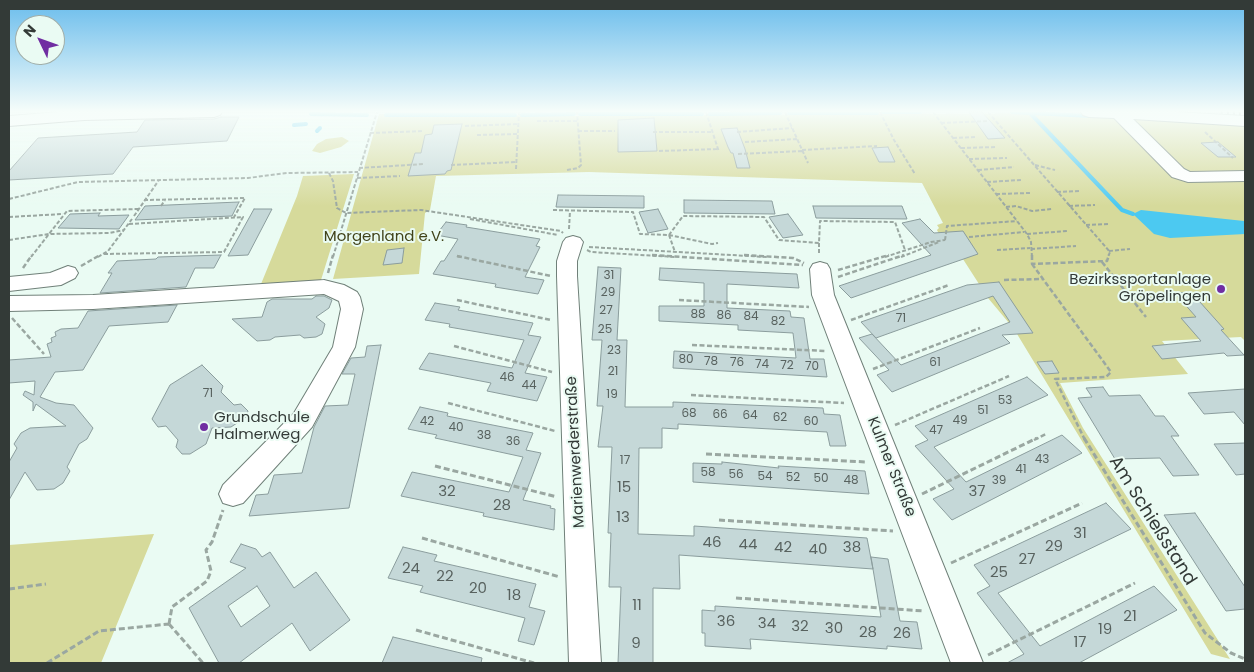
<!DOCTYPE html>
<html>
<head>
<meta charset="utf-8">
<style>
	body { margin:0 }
	#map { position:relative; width:1254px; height:672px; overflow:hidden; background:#eafbf3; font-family:Poppins,sans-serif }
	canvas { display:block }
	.frame { position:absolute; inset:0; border:10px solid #333a37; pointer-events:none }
	.north { position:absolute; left:15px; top:15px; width:50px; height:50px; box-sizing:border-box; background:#eafbf3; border:1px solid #a1aea8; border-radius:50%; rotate:312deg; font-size:14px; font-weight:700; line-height:20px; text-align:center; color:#333a37 }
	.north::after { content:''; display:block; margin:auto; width:18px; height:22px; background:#702ea2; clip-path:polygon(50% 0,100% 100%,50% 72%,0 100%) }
</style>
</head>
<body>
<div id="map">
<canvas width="1254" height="672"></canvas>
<div class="frame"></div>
<div class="north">N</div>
</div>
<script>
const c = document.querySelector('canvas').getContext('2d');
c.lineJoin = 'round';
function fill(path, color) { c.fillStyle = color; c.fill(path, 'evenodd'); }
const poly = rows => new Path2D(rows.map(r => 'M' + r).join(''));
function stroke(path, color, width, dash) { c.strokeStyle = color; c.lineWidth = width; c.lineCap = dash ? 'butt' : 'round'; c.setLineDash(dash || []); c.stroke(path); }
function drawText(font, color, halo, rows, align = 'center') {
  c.font = font + ' Poppins,sans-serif'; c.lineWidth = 4; c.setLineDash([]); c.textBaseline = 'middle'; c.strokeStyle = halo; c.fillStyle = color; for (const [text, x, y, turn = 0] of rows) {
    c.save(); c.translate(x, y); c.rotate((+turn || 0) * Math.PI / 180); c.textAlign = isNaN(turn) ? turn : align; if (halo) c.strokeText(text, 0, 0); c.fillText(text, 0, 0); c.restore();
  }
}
fill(poly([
	[1031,113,1245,124,1245,341,1241,337,1162,341,1188,374,1060,383,1083,428,1230,659,1211,654,1014,329,988,298,952,242,943,242,937,230,939,228,937,225,943,223,922,183,589,172,436,176,430,210,425,213,419,274,333,279,379,114,588,116],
	[342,137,349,141,341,147,320,153,312,151,317,144,326,139],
	[354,174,321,280,261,284,297,196,303,176],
	[154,534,101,663,9,663,9,545]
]), '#d6da9b');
fill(poly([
	[1141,210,1244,221,1245,234,1170,238,1154,234,1133,214]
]), '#4cc9f1');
stroke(poly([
	[883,112,920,112],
	[1012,112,1091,116],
	[789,113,877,113],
	[1030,113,1122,210,1133,214],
	[311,114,367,115],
	[580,114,702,114],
	[710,114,780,113],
	[386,115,515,115],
	[522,115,574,114],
	[294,125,306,124],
	[317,131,320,128]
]), '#4cc9f1', 4);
const building = poly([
	[969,112,982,112,1005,138,988,139,969,112],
	[221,117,239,117,227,141,133,147,113,174,9,180,9,171,38,138,137,132,145,120,214,119,221,117],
	[654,118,657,151,618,152,618,120,654,118],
	[462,124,451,170,447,171,445,174,408,176,415,153,421,153,425,135,432,134,434,125,462,124],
	[737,128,745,149,750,168,737,168,733,153,731,153,728,147,721,129,737,128],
	[1218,142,1236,157,1218,157,1201,143,1218,142],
	[888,147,895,162,879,162,872,148,888,147],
	[558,195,644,196,644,208,556,207,558,195],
	[684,200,772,201,775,214,684,213,684,200],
	[239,202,232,216,135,220,145,206,239,202],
	[813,206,902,206,907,219,816,218,813,206],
	[254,209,272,209,248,255,228,256,254,209],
	[658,209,668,229,648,233,639,212,658,209],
	[100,213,98,216,129,215,119,229,58,228,70,214,100,213],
	[788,214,791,218,803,235,783,238,769,217,788,214],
	[920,219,934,233,963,231,978,254,851,298,839,286,931,255,902,223,920,219],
	[446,222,467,225,466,227,540,239,536,246,540,247,525,277,544,280,538,294,495,287,496,284,433,274,441,261,444,261,458,239,436,235,446,222],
	[404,248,402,263,383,265,387,250,404,248],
	[221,255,214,268,195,268,186,287,100,293,112,273,108,273,117,261,156,259,158,257,221,255],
	[598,267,621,268,617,340,627,340,625,407,673,407,673,402,823,408,824,414,840,415,846,446,830,446,827,432,678,424,678,429,662,428,662,448,639,448,638,534,694,536,694,526,867,538,873,569,679,555,680,589,653,588,653,663,618,663,621,587,609,587,611,533,608,533,612,447,598,447,603,406,597,406,602,340,592,340,598,267],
	[660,268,797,274,799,288,727,284,727,308,790,311,791,317,804,318,810,359,824,359,827,377,673,368,674,351,796,358,793,333,738,330,738,325,659,321,659,306,704,306,704,283,659,280,660,268],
	[999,282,1033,333,1002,335,1010,343,892,392,877,375,889,370,859,338,872,334,901,365,1010,322,993,296,876,338,861,322,967,285,999,282],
	[1191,292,1224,329,1221,330,1244,355,1227,356,1224,353,1162,359,1152,346,1201,341,1181,318,1196,317,1175,293,1191,292],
	[316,296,324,296,332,300,329,308,316,317,325,324,322,334,316,337,304,338,300,335,275,337,270,340,257,341,232,319,262,317,267,302,272,299,312,299,316,296],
	[435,303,460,307,458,310,533,323,528,335,541,337,525,373,547,377,537,401,487,391,491,383,419,369,429,353,512,368,524,340,449,327,450,324,425,320,435,303],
	[177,305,168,322,109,326,83,370,55,372,40,397,56,403,74,405,93,428,87,439,79,444,67,467,70,471,63,483,54,489,37,490,25,472,9,500,9,462,17,448,14,444,21,433,30,428,66,426,36,404,33,411,33,402,23,395,25,391,34,395,35,381,9,383,9,360,51,357,47,344,52,342,51,338,56,336,55,332,61,329,78,328,88,311,177,305],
	[381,345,349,508,249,516,256,495,268,494,274,475,302,473,314,427,325,406,348,405,355,374,342,374,351,358,365,357,367,346,381,345],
	[1052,361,1059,373,1045,374,1037,362,1052,361],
	[202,365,223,386,221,392,234,405,241,404,248,411,246,417,231,427,212,428,206,444,190,454,182,454,176,447,178,440,166,426,158,427,152,419,170,385,202,365],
	[1027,377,1048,395,934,447,966,482,1062,435,1082,453,952,520,933,499,954,489,915,446,928,440,915,426,1027,377],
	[1103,387,1109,396,1140,395,1155,416,1164,416,1179,436,1171,436,1199,475,1173,476,1160,458,1115,459,1078,398,1092,397,1086,388,1103,387],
	[1245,389,1245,425,1234,412,1204,414,1188,393,1245,389],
	[420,407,448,413,447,416,533,433,526,450,541,453,523,500,551,506,550,508,555,509,554,530,483,516,484,513,401,496,412,472,509,492,523,457,435,438,437,435,408,429,420,407],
	[1245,443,1245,474,1236,475,1214,444,1245,443],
	[722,462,779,468,778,466,865,471,869,494,693,482,693,463,722,464,722,462],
	[1106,503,1131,529,998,593,1040,646,1154,586,1177,610,1079,663,1007,663,1024,654,977,593,990,586,974,565,1106,503],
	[1195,513,1245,587,1245,609,1226,611,1164,515,1195,513],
	[241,544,256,549,262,557,270,552,294,588,316,572,350,620,310,651,292,623,239,663,219,663,189,608,246,568,230,562,241,544],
	[257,586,270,606,241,627,228,606,257,586],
	[403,547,437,555,434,561,536,584,529,607,545,611,534,645,518,641,525,618,420,592,423,586,388,578,403,547],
	[871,557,888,559,900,621,917,622,922,649,887,646,887,649,750,639,751,649,705,646,705,633,702,633,702,610,715,611,715,606,881,617,871,557],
	[393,637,482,658,481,663,382,663,393,637]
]);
fill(building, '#c5d8d8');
stroke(building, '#8b9d9d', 1);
const minor = poly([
	[59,112,222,112,220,115,214,117,84,120,9,126,9,116,59,112],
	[1081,112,1176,112,1245,116,1245,126,1133,119,1184,169,1190,172,1245,171,1245,181,1188,182,1172,177,1114,118,1089,117,1083,115,1081,112],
	[573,236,580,238,583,242,577,261,577,276,601,663,569,663,557,276,557,261,563,242,566,238,573,236],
	[820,262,827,264,830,269,834,295,983,663,951,663,812,295,810,269,813,264,820,262],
	[68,266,75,268,78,273,75,278,61,285,9,291,9,277,50,273,68,266],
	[324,280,344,285,357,292,360,297,363,309,355,347,312,427,243,503,233,506,223,503,219,494,223,485,294,413,333,347,341,309,339,301,324,294,93,309,9,311,9,296,93,295,324,280]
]);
stroke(minor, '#708079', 2);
stroke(poly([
	[706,112,719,152],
	[785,112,808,163],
	[880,112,894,140,915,174],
	[933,112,1027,234,1031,242,1032,257],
	[988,112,1110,252,1108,257],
	[537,121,578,121],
	[941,123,987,121],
	[465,126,518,124],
	[578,131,615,131],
	[653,132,712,132],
	[737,132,792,128],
	[1205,132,1233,158],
	[370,133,424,131],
	[477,135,518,134],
	[953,138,977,137],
	[745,142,797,139],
	[961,148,996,147],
	[802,150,877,146],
	[659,151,718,149],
	[738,154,803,151],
	[969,159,1007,158],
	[451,165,516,162],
	[1035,165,1055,170],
	[359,168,423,164],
	[516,169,519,112],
	[567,170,578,168,581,165,577,112],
	[978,170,1014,167],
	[329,173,333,181,337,208,346,213,421,210,561,231,563,233],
	[357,178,400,176],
	[987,182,1021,180],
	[1057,192,1080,191],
	[996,194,1030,193],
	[9,199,78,182,248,178,287,173,358,172],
	[144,200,245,198,234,217],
	[161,206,165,200],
	[1069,206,1095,205],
	[1006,207,1016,206,1032,211,1052,209],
	[9,208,9,211],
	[553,210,633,212,640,234,669,235,683,216,764,217,779,240,819,243,820,221,895,222,905,250],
	[134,216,159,180],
	[9,217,63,214],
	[470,219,558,235],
	[1086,225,1110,224],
	[569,229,570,211],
	[1027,234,1067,231],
	[669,235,712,244,718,243],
	[669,235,675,252],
	[969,237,1024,232],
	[9,240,49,234,109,233,124,230],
	[945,240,947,226,1017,221],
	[819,243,819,254],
	[589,247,767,257],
	[1031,249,1076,246],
	[587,250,591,252,675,257],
	[997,250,1030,248],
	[1109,251,1130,249],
	[104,254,224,252,243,217,129,224],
	[457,256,460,257],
	[31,257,67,211,139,209],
	[98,257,108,251,132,219],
	[333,257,377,112],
	[885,257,931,242,945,240],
	[901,257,939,242]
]), '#9aa7a1', 2, [4, 2]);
stroke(poly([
	[652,255,803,265],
	[744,255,793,258,804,263],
	[1032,255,1032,264,1107,261,1109,255],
	[457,256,551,276],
	[1102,262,1146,317],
	[1032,264,1111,372,1106,377,1055,379,1085,440],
	[81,266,100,255],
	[23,268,32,255],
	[838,270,889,255],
	[328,273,333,255],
	[838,277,904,255],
	[1004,280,1042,279],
	[1117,281,1160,277],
	[457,300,551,320],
	[679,300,809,307],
	[1133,300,1175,297],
	[12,318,44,354],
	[851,320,949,285],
	[692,345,826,351],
	[454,346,552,372],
	[873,369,980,328],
	[691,395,844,403],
	[448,403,555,431],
	[895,425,1009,376],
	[1034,440,1046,434]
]), '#9aa7a1', 2.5, [5, 2.5]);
stroke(poly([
	[1084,438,1205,633,1231,653,1245,659],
	[706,454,867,462],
	[435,466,557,497],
	[922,494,1037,438],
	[719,520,893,531],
	[422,538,560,577],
	[951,563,1082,503],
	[9,589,46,584],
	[736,598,924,611],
	[169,624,172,607,207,581,211,571,206,550,212,542,223,510],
	[169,624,203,663],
	[416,630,534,663],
	[988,655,1135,583],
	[47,663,99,631,169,624]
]), '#9aa7a1', 3, [6, 3]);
fill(minor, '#fff');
stroke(poly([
	[1221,112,1245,114]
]), '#515956', 3, [2, 4]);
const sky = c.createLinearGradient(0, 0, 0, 206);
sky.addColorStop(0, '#69bcec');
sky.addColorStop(0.54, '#f6fdfa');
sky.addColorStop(1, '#f6fdfa00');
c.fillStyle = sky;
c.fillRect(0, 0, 1254, 206);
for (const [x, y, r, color] of [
	[1221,289,5,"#702ea2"],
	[204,427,5,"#702ea2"]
]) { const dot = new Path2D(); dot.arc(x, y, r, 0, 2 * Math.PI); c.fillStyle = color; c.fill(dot); stroke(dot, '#eafbf3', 2); }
drawText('12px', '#58625f', null, [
	["31",609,276],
	["29",608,293],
	["27",606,311],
	["88",698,315],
	["86",724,316],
	["84",751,317],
	["71",901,319],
	["82",778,322],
	["25",605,330],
	["23",614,351],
	["80",686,360],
	["78",711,362],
	["76",737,363],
	["61",935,363],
	["74",762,365],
	["72",787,366],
	["70",812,367],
	["21",613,372],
	["46",507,378],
	["44",529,386],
	["71",208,394],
	["19",612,395],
	["53",1005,401],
	["51",983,411],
	["68",689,414],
	["66",720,415],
	["64",750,416],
	["62",780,418],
	["49",960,421],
	["42",427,422],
	["60",811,422],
	["40",456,428],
	["47",936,431],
	["38",484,436],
	["36",513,442],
	["43",1042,460],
	["17",625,461],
	["41",1021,470],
	["58",708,473],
	["56",736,475],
	["54",765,477],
	["52",793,478],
	["50",821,479],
	["48",851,481],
	["39",999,481]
]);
drawText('15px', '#41431a', '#eafbf3', [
	["Morgenland e.V.",384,237]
]);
drawText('15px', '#333a37', '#eafbf3', [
	["Bezirkssportanlage",1211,280],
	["Gröpelingen",1211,297],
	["Grundschule",214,418,"left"],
	["Halmerweg",214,435,"left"]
], 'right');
drawText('15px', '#333a37', '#eafbf3', [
	["Marienwerderstraße",576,452,-93],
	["Kulmer Straße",891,467,68]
]);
drawText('15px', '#58625f', null, [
	["15",624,488],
	["32",447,492],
	["37",977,492],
	["28",502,506],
	["13",623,518],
	["31",1080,534],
	["46",712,543],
	["44",748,545],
	["29",1054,547],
	["42",783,548],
	["38",852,548],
	["40",818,550],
	["27",1027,560],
	["24",411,569],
	["25",999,573],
	["22",445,577],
	["20",478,589],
	["18",514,596],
	["11",637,606],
	["21",1130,617],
	["36",726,622],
	["34",767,624],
	["32",800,627],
	["30",834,629],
	["19",1105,630],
	["28",868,633],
	["26",902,634],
	["17",1080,643],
	["9",636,644]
]);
drawText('18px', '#333a37', '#eafbf3', [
	["Am Schießstand",1152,521,58]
]);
</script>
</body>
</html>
